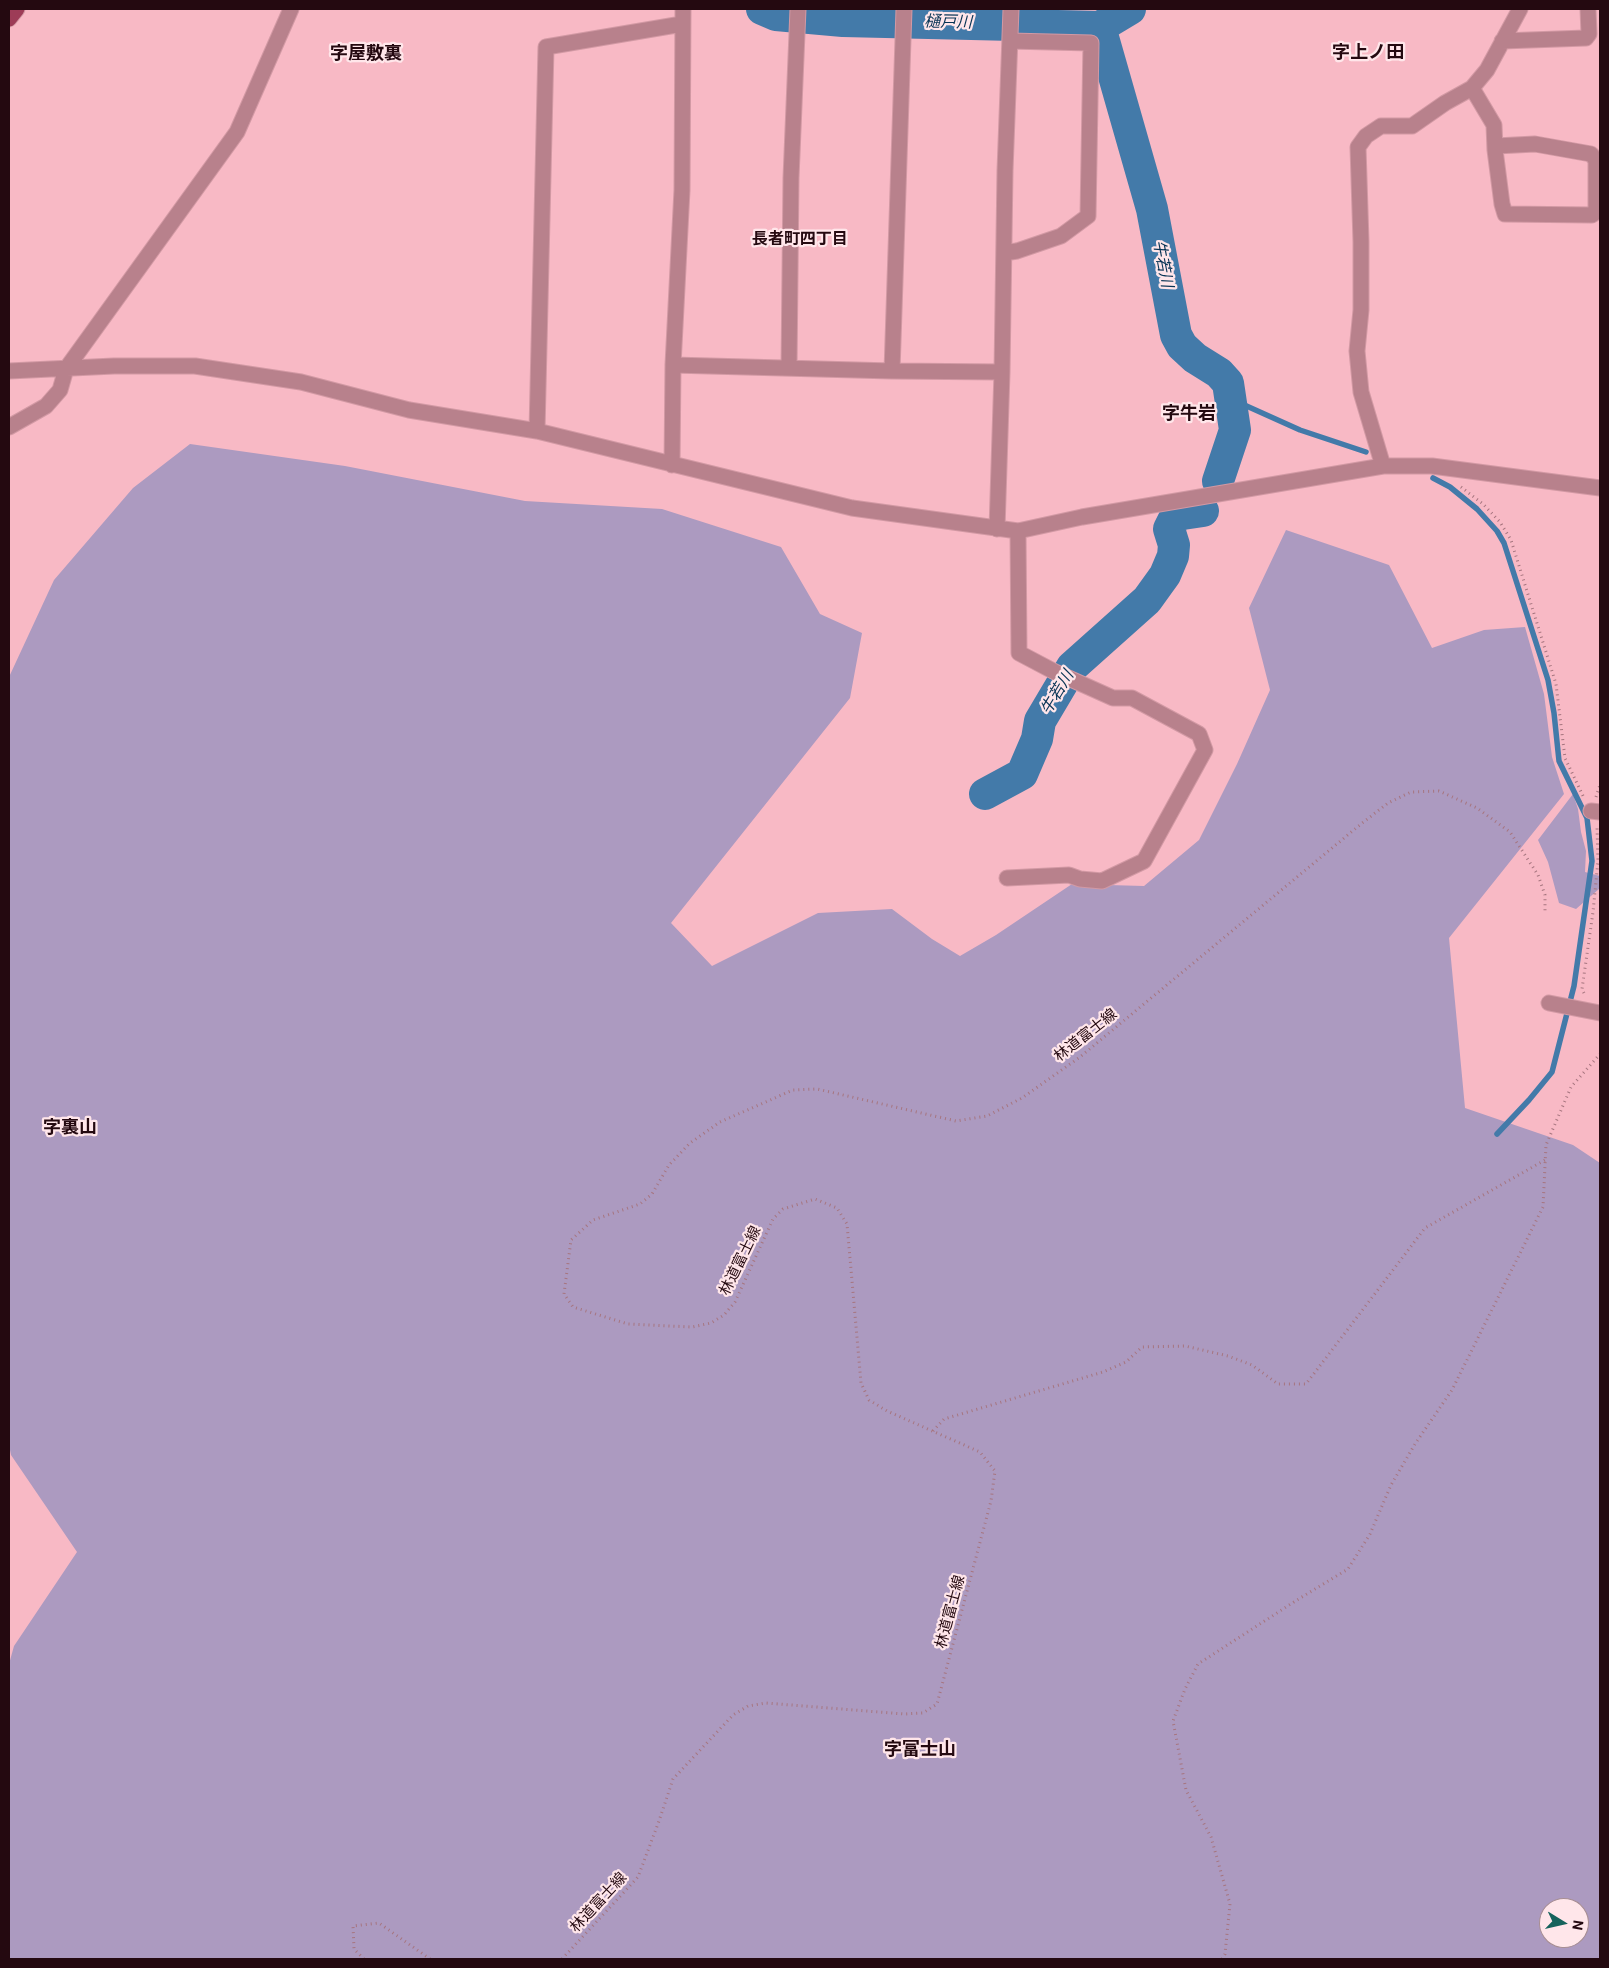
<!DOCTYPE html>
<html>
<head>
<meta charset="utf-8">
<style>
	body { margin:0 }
	#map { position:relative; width:1609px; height:1968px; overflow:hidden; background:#f8b9c5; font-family:Roboto,sans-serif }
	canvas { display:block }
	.frame { position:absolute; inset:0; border:10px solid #240910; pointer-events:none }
	.north { position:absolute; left:1539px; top:1898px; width:50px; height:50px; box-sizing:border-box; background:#ffe6ea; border:1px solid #a78e93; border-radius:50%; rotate:99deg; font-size:14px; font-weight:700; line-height:20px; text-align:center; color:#240910 }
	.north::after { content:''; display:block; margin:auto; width:18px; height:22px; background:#16635c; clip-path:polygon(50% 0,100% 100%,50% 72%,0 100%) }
</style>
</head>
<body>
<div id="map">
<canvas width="1609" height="1968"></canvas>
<div class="frame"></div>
<div class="north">N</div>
</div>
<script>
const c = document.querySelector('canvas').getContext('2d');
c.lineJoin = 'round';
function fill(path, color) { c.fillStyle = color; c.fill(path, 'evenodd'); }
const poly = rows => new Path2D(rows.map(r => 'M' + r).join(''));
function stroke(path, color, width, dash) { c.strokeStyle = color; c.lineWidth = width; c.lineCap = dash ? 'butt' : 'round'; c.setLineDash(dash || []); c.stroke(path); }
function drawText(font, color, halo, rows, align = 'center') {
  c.font = font + ' Roboto,"Noto Sans JP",sans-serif'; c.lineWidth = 4.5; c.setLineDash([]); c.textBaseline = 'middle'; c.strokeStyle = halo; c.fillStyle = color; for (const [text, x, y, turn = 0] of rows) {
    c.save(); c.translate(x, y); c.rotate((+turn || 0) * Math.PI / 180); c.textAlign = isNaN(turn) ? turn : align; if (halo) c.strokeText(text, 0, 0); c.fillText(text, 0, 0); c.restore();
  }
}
fill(poly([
	[190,444,345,466,525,501,662,509,781,547,820,614,862,633,850,698,671,923,712,966,818,913,892,909,932,939,960,956,996,935,1072,884,1144,886,1199,840,1237,764,1270,690,1249,608,1286,530,1389,565,1432,648,1484,630,1525,627,1544,694,1552,757,1564,794,1449,938,1465,1108,1573,1145,1600,1163,1600,1959,9,1959,9,1664,14,1646,77,1552,11,1455,9,1445,9,677,54,580,133,488],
	[1549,1908,1579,1908,1579,1938,1549,1938],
	[1573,794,1578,809,1581,832,1586,851,1585,872,1600,876,1600,910,1599,889,1576,909,1559,903,1548,862,1538,840]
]), '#ac9ac0');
stroke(poly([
	[1231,399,1300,430,1366,452],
	[1433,478,1450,487,1477,509,1497,531,1504,543,1548,680,1554,713,1559,761,1587,818,1592,861,1574,986,1552,1072,1529,1100,1497,1134]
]), '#437aa9', 5.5);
stroke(poly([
	[762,9,776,15,843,21,1100,27,1130,9],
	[1100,27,1152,209,1176,335,1182,346,1195,358,1219,373,1228,383,1235,430,1218,481],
	[985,794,1022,774,1037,739,1040,721,1072,667,1147,600,1165,575,1173,556,1174,545,1169,529,1176,515,1203,511]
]), '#437aa9', 32);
const minor = poly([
	[1502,41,1586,38,1589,34,1588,9],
	[1472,88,1494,125,1495,150,1502,204,1505,214,1592,215,1596,212,1596,160,1591,154,1535,144,1496,146],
	[1004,253,1017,251,1061,236,1088,216,1091,43,1010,41],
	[673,365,892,371,1002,372],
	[789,368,791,178,798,9],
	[9,371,114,366,195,366,301,382,409,410,537,431,852,508,1018,531,1082,517,1383,466,1432,466,1600,488],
	[892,371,904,9],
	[9,427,46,406,60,390,66,369,237,132,291,9],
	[537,431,546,47,682,24],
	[672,465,673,365,682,190,683,9],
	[1383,466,1361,392,1357,351,1361,310,1361,242,1358,147,1366,136,1381,126,1412,126,1445,103,1472,88,1487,70,1520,9],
	[997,529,1002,372,1005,171,1011,9],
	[1591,811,1600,812],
	[1007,878,1069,875,1080,879,1102,881,1144,861,1205,750,1199,734,1132,698,1113,698,1055,672,1019,653,1018,531],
	[1549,1003,1600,1013]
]);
const major = poly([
	[9,19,17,9]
]);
stroke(minor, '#d299a4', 17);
stroke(major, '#d299a4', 17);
stroke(poly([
	[1461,487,1483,504,1500,522,1511,540,1556,684,1565,758,1584,798],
	[1596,797,1600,785],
	[1584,993,1582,989,1593,912,1598,861,1597,826],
	[933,1431,944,1419,1103,1372,1126,1362,1142,1347,1185,1346,1228,1356,1252,1365,1278,1384,1306,1384,1425,1228,1545,1160],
	[364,1959,354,1949,353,1926,379,1923,430,1959],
	[562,1959,638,1877,659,1821,673,1779,733,1715,748,1706,766,1703,904,1714,923,1713,937,1704,991,1501,995,1471,980,1452,887,1411,869,1400,861,1383,847,1224,837,1208,815,1199,783,1209,773,1219,735,1302,724,1315,711,1323,692,1327,628,1324,573,1307,564,1294,571,1240,593,1220,640,1204,652,1194,669,1165,690,1143,720,1122,793,1090,817,1089,956,1121,987,1116,1022,1098,1080,1057,1361,824,1388,803,1411,792,1439,791,1477,808,1510,832,1538,875,1545,895,1545,911],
	[1222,1959,1225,1954,1230,1904,1211,1837,1186,1790,1173,1721,1185,1689,1198,1664,1297,1600,1348,1569,1370,1534,1391,1485,1415,1444,1452,1390,1543,1207,1546,1145,1571,1087,1600,1054]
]), '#a6757f', 3, [1, 4]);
stroke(minor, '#b8818c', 15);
stroke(major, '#9d3c57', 15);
drawText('15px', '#240910', '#ffe6ea', [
	["林道富士線",1086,1036,-38],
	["林道富士線",741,1261,-64],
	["林道富士線",951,1612,-75],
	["林道富士線",599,1903,-47]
]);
drawText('italic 16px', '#073354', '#ffe6ea', [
	["樋戸川",948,23,1],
	["牛若川",1162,264,79],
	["牛若川",1058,693,-59]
]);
drawText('bold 16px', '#240910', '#ffe6ea', [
	["長者町四丁目",800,240]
]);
drawText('bold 18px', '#240910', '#ffe6ea', [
	["字上ノ田",1368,53],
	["字屋敷裏",366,54],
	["字牛岩",1189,414],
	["字裏山",70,1128],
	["字富士山",920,1750]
]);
</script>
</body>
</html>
